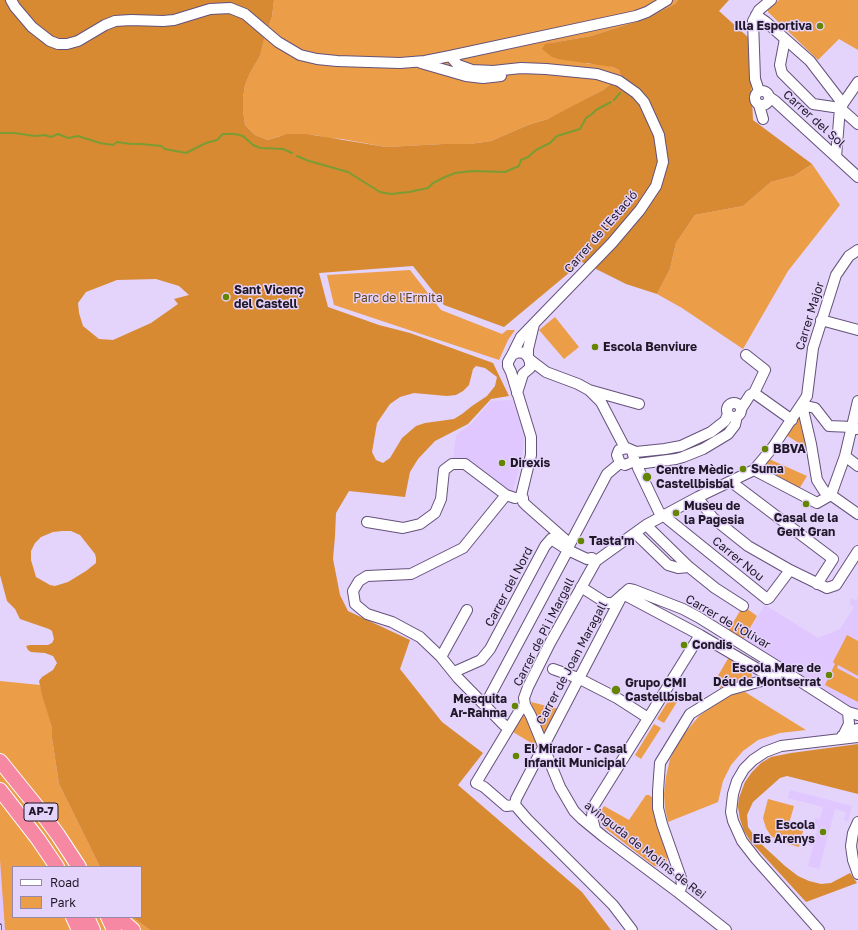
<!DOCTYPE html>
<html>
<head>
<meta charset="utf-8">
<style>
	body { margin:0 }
	#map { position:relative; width:858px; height:930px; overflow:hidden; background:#e4d3fa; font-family:"Golos Text",sans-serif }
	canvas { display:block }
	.legend { position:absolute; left:12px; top:866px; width:130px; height:52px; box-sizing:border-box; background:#e4d3fa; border:1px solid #9688a6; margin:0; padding:5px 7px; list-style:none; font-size:12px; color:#201829 }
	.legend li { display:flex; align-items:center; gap:8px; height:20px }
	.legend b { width:20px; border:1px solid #9688a6 }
</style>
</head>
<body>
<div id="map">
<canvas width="858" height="930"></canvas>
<ul class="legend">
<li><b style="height:5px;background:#fff"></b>Road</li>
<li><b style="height:11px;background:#eb9d47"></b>Park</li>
</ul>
</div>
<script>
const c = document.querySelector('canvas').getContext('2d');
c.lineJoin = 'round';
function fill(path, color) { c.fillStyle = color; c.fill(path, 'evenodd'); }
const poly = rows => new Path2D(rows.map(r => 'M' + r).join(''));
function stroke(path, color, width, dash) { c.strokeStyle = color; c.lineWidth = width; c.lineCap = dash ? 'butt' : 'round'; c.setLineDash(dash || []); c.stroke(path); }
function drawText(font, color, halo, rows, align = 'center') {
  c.font = font + ' "Golos Text",sans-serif'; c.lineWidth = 3; c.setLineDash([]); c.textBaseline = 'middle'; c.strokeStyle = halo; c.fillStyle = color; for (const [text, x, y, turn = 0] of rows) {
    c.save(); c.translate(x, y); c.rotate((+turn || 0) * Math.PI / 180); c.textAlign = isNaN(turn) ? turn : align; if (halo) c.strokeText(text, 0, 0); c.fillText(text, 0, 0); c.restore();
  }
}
fill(poly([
	[512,400,525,434,522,457,513,491,511,491,468,459,453,459,456,435,471,424,491,401],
	[858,597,858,711,743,640,765,605,818,638,840,629,854,607,849,604,852,598,856,601],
	[790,790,852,806,848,821,844,820,846,812,835,809,819,869,808,866,813,846,808,845,810,838,815,839,818,826,814,824,815,818,820,819,823,807,788,798],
	[0,860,1,865,5,930,0,930]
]), '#e0c7ff');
fill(poly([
	[274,0,678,0,675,4,647,18,591,36,551,43,588,64,601,64,613,67,619,70,621,76,603,90,561,113,548,119,528,125,491,141,470,144,443,144,386,147,342,139,328,138,315,135,300,134,280,136,268,140,255,135,245,125,243,111,243,98,245,85,250,73,260,56,265,36,272,17],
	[779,0,858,0,858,50,839,39,818,60,768,12,768,9],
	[812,164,840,205,788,271,743,349,682,308,657,294,670,269,676,243,695,215,743,206,771,182,794,176],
	[410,270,441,310,502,334,507,330,515,330,508,340,499,360,334,305,327,275],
	[555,317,579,347,564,359,539,330],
	[799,416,809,451,802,447,802,445,786,435],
	[769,459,807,476,796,494,758,475],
	[743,606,757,616,743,640,728,631],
	[847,635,858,641,858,676,838,665,837,668,858,679,858,702,825,685,835,664,833,662],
	[729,657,751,671,752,676,750,679,721,688,716,685,716,679],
	[0,681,40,685,52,728,52,738,59,784,100,867,13,867,13,917,132,917,150,930,5,930,0,860],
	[745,692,806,730,780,733,758,740,743,751,731,765,723,781,718,802,668,822,665,808,664,794,666,777,670,759,680,739,699,716,720,701,734,694],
	[670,698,677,702,664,723,657,719],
	[531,702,559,709,544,734,543,734,534,713],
	[525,713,538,747,513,732,523,714],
	[654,724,661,728,641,759,635,755],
	[646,795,649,795,653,798,655,816,668,856,666,864,660,867,654,866,605,828,600,822,601,811,604,806,629,820],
	[768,799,794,806,788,827,803,831,799,847,779,841,771,836,766,828,763,818]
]), '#eb9d47');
fill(poly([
	[0,0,274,0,272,17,265,36,260,56,250,73,245,85,243,98,243,111,245,125,255,135,268,140,287,134,307,134,386,147,443,144,470,144,491,141,528,125,548,119,603,90,621,76,619,70,613,67,558,59,552,57,542,49,545,44,591,36,647,18,675,4,678,0,729,0,719,11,749,38,753,120,812,164,794,176,771,182,743,206,695,215,676,243,670,269,657,294,626,284,582,262,504,327,444,305,413,266,319,273,328,307,379,325,410,333,493,363,509,396,491,399,468,424,435,441,418,459,410,472,405,497,349,491,336,513,335,536,333,559,340,595,348,611,410,640,400,669,442,722,483,753,458,785,582,892,611,930,150,930,132,917,141,917,141,867,100,867,59,784,52,738,52,728,42,695,39,681,42,677,53,670,57,663,53,656,45,653,31,652,28,650,26,646,30,645,48,645,52,643,54,639,52,631,49,629,20,619,15,609,7,601,0,575],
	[156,279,179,286,189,295,174,299,178,304,151,323,113,340,99,339,83,326,79,313,78,303,86,292,117,280],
	[476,366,485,368,497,377,495,386,487,396,472,406,462,414,454,419,425,423,416,426,402,438,390,458,387,460,383,463,376,460,372,452,377,423,390,404,400,397,414,393,447,396,456,395,463,391,469,385,473,369],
	[62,531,71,531,80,535,95,554,96,558,96,563,86,571,68,582,55,586,50,585,36,577,31,560,31,551,35,543,41,537,53,532],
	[858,744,858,794,787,776,780,778,753,802,747,815,748,827,759,842,785,866,798,876,809,881,821,884,831,883,850,873,857,883,806,902,751,842,744,831,740,819,738,807,739,798,745,782,752,772,761,763,771,757,791,753]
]), '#d78a31');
stroke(poly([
	[614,100,620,93],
	[0,133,14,133,35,136,45,135,51,137,58,134,68,138,78,136,100,143,113,145,117,142,131,144,141,144,161,146,165,149,186,153,206,143,217,140,223,134,235,134,243,136,253,145,260,148,283,149,292,153],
	[297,156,309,161,348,172,380,192,391,194,409,192,428,188,433,183,445,177,455,173,472,171,505,172,519,166,521,160,528,157,536,150,550,143,557,136,580,129,586,118,592,114,596,110,611,102]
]), '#7b9c34', 2);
const minor = poly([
	[11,0,15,7,32,27,50,41,58,44,67,44,78,41,105,25,115,21,131,20,163,21,174,20,210,9,230,8,245,14,278,42,300,55,317,59,337,61,400,63,425,61,450,56,636,16,647,12,667,0],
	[756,15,766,22,810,61,843,104],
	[785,39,780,65,782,73,813,104,840,108],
	[450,56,458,65,472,70,493,71,521,68,546,69,597,74,619,81,636,93,644,102,659,135,663,162,656,186,640,210,612,243,521,337,512,355],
	[421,63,466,76,483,78,501,76],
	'755 98a7 7 0 1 1 14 0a7 7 0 1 1-14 0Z',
	[759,91,755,79,753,21,759,10,771,0],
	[769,97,775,101,858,177],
	[759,105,763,119],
	[840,108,858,124],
	[836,157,840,108,858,82],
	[821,320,858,330],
	[529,359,546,372,578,384,589,390,601,402,625,448],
	[589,390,639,404],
	[517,393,523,374,530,368,530,362,528,357,528,349,534,324],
	[754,393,792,420],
	'727 410a7 7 0 1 1 14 0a7 7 0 1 1-14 0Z',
	[802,405,811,444,817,480,824,491,831,495,858,514],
	[802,405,815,408,829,426,852,427,857,429],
	[741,409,750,395,754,393,765,370,746,355],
	[632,451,634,458,632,462,625,465,620,463,617,455,619,450,622,449,627,448,636,452,665,449,681,446,711,432,725,421,728,414],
	[845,456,858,466],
	[637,464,638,468,659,512,767,599,769,598,790,570],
	[637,464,676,459,683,457,703,449,728,434,735,425,737,416],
	[754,470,817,503,831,495],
	[734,484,833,559,817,584],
	[506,495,463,548,411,574,367,576,359,581,353,591,355,604,367,614,392,622,420,637,441,657,458,678,504,725,509,727],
	[831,495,845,456,858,401],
	[521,496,531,455,531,437,511,372,508,366,508,362,512,355,518,352,524,353,528,357],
	[521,496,523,498,523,502,527,506,569,543],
	[701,502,713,518,748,546,790,570,827,588,836,585,858,551],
	[367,522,403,528,420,524,435,513,441,499,444,470,452,464,465,464,506,495,515,498],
	[646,525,689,567,715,588,743,606],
	[635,533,668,565,678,568,689,567],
	[570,544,607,474,620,463],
	[581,587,606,603,613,603,629,589,634,590,683,609,698,617,780,668,786,674,792,676,848,712,858,715],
	[441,657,467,610],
	[553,669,578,678,617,698,648,718],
	[454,672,481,660,490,649,545,546,551,539,568,550,587,559,592,558],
	[485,705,568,550],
	[842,736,857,729],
	[843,736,849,724,848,712],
	[515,805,506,806,484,787,476,783,520,710,525,705],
	[858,822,853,833,851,846,853,860,858,874],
	[595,829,592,817,593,807,700,635],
	[679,893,682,885,681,878,662,824,658,808,658,791,660,763,690,714,729,690,776,677],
	[632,930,613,905,527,819,515,805,516,799,623,594,700,635,773,678],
	[726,930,679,893,604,837,582,819,574,811,560,787,531,716,525,705,524,698,528,687,550,643,596,561,646,525,698,497,754,470,773,447,807,396,813,348,836,275,849,256,858,250],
	[819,930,756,859,742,841,733,821,731,812,733,794,737,781,744,769,753,760,765,752,781,746,858,737]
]);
const highway = poly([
	[0,761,38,808,58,835,79,867],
	[0,790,38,839,57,867],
	[73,917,79,930],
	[87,917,93,930],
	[108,917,114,930],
	[118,917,133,930]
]);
stroke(minor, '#65527c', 12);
stroke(highway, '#fff', 16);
stroke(minor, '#fff', 10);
stroke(highway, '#f688a3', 14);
const rail = poly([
	[0,925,0,930]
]);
stroke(rail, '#4c4258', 3.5);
stroke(rail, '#e4d3fa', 2, [6]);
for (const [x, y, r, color] of [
	[820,26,4,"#638500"],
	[226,297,4,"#638500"],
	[595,347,4,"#638500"],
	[765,449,4,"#638500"],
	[502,463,4,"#638500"],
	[743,469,4,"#638500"],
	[647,477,5,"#638500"],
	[806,504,4,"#638500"],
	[676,513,4,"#638500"],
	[581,541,4,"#638500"],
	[684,645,4,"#638500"],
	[829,675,4,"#638500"],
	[616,690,5,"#638500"],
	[515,706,4,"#638500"],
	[516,756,4,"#638500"],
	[823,832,4,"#638500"]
]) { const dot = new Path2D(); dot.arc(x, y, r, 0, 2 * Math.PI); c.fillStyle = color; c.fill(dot); stroke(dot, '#e4d3fa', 1.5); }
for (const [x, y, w] of [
	[41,812,34]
]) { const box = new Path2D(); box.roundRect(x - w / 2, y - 9, w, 18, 3); c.fillStyle = '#e4d3fa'; c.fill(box); stroke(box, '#201829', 1); }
drawText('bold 11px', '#201829', null, [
	["AP-7",41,812]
]);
drawText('bold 12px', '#201829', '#e4d3fa', [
	["Illa Esportiva",812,26,"right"],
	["Sant Vicenç",234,290],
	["del Castell",234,304],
	["Escola Benviure",603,347],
	["BBVA",773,449],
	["Direxis",510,463],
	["Suma",751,469],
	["Centre Mèdic",656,470],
	["Castellbisbal",656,484],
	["Museu de",684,506],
	["la Pagesia",684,520],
	["Casal de la",806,518,"center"],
	["Gent Gran",806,532,"center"],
	["Tasta'm",589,541],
	["Condis",692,645],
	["Escola Mare de",821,668,"right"],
	["Déu de Montserrat",821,682,"right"],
	["Grupo CMI",625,683],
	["Castellbisbal",625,697],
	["Mesquita",507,699,"right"],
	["Ar-Rahma",507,713,"right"],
	["El Mirador - Casal",524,749],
	["Infantil Municipal",524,763],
	["Escola",815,825,"right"],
	["Els Arenys",815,839,"right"]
], 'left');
drawText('12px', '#201829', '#e4d3fa', [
	["Carrer del Sol",814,119,42],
	["Carrer de l'Estació",601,232,-49],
	["Carrer Major",810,316,-73],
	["Carrer Nou",738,559,39],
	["Carrer del Nord",509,587,-62],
	["Carrer de l'Olivar",728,622,30],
	["Carrer de Pi i Margall",544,632,-63],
	["Carrer de Joan Maragall",572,663,-62],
	["avinguda de Molins de Rei",645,850,38]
]);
drawText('12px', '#644421', '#e4d3fa', [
	["Parc de l'Ermita",398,298]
]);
</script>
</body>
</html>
